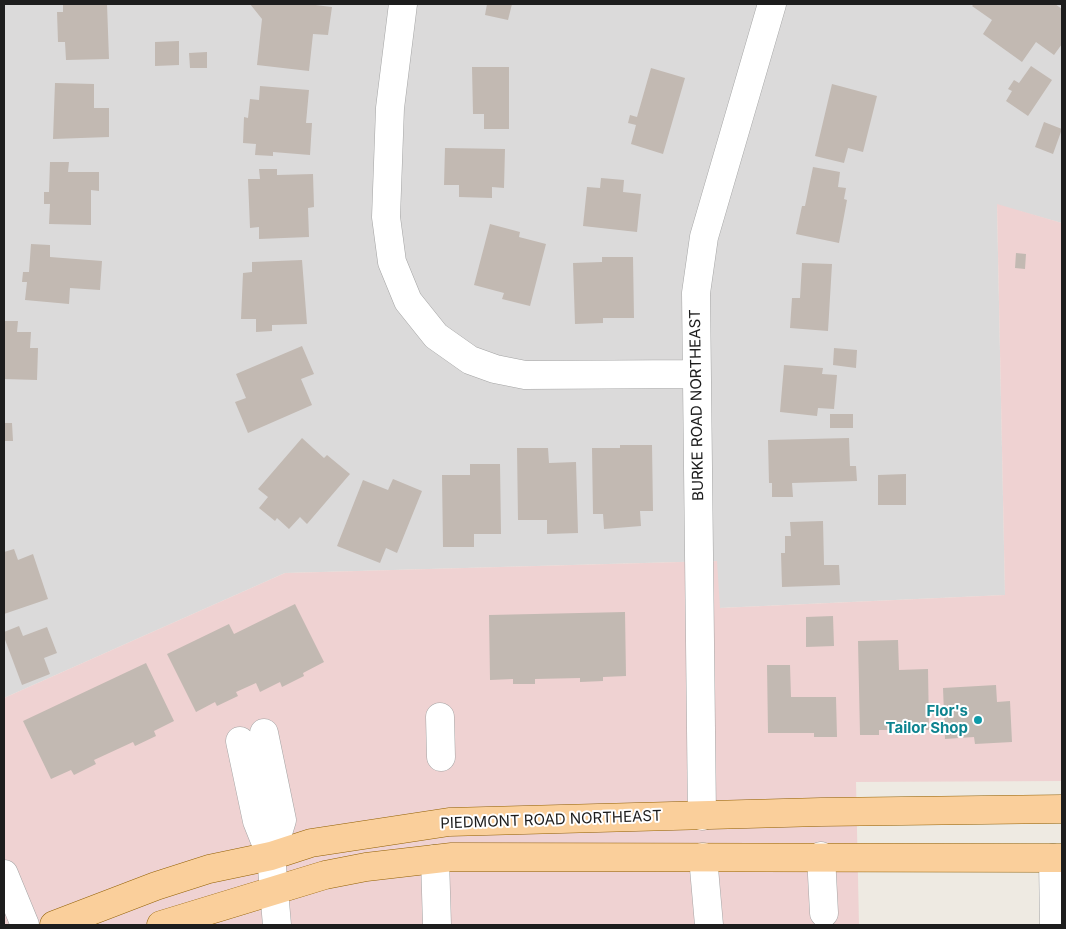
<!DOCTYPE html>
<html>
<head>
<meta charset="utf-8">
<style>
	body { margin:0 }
	#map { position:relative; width:1066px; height:929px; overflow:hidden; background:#eeeae2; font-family:Inter,sans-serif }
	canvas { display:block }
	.frame { position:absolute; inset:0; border:5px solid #1d1d1d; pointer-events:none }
</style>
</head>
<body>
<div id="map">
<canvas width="1066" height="929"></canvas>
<div class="frame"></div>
</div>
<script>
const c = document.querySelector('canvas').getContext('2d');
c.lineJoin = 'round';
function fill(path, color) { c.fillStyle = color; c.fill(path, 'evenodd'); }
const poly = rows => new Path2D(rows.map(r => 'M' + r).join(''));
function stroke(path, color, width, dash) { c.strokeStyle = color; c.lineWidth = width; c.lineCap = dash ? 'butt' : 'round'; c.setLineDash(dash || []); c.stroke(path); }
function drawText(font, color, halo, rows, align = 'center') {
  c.font = font + ' Inter,sans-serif'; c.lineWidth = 4; c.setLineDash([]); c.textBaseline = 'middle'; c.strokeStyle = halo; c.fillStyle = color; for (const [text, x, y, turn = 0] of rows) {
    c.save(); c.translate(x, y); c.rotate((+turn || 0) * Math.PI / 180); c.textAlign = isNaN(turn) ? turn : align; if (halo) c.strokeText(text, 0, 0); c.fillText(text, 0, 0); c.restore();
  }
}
fill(poly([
	[4,4,1062,4,1062,223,997,205,1005,595,719,608,716,561,285,573,4,698]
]), '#dbdada');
fill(poly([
	[997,204,1062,223,1062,781,856,782,859,925,4,925,4,698,285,573,717,561,720,608,1005,595]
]), '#efd2d2');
fill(poly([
	[63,4,107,4,109,59,66,60,65,42,58,42,57,12,63,12],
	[250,4,307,4,332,7,328,35,313,34,309,71,257,65,262,19],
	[487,4,512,4,508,20,485,15],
	[974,4,1055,4,1062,9,1062,44,1054,55,1036,42,1022,62,983,34,992,20,972,6],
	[179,41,179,65,155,66,155,42],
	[207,52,207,68,190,68,189,53],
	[1031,66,1052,80,1028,116,1006,101,1012,91,1008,89,1014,80,1019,83],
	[472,67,509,67,509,129,484,129,484,114,473,114],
	[651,68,685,78,663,154,631,144,636,125,628,123,630,115,637,117],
	[55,83,94,84,94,108,109,108,109,137,53,139],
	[832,84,877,96,863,152,848,148,844,163,815,156],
	[260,86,309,90,306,123,312,123,310,155,273,152,273,156,255,155,256,144,243,143,244,117,248,118,250,99,259,100],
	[1044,122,1062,129,1053,154,1035,147],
	[445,148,505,149,504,188,492,187,492,198,459,197,459,185,444,185],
	[50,162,69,162,68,172,99,172,99,191,91,190,91,225,49,224,50,204,44,204,44,192,49,192],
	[813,167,840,172,838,187,846,188,844,199,847,200,839,243,796,234,802,206,805,206],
	[259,169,277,169,277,175,313,174,314,207,308,208,309,237,259,239,259,227,250,228,248,179,260,179],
	[601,178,624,180,623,192,641,194,637,232,583,226,587,187,600,188],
	[490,224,520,232,519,237,546,244,530,306,502,299,504,293,474,285],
	[31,244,50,245,50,257,102,261,100,290,70,288,69,304,25,300,27,282,22,282,23,272,29,272],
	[1016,253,1026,254,1025,269,1015,268],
	[602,257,633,257,634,318,603,318,603,323,575,324,573,263,602,262],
	[302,260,307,324,272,325,272,331,256,332,256,319,241,319,243,273,252,272,252,262],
	[802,263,832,264,828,331,790,328,792,298,800,298],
	[4,321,18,321,17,332,31,332,30,348,38,348,37,380,4,379],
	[302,346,314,374,301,379,312,405,248,433,235,402,246,398,236,374],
	[834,348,857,350,856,368,833,365],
	[784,365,823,368,822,374,837,375,834,409,818,408,817,416,780,412],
	[830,414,853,414,853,428,830,428],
	[4,423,12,423,13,441,4,441],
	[302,438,324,458,327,455,350,474,307,524,300,517,289,529,277,518,275,521,259,508,268,497,258,489],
	[849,438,850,466,856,466,857,481,792,483,793,497,772,497,772,483,769,483,768,440],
	[620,445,652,445,653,511,640,511,641,526,604,529,603,514,593,514,592,448,620,448],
	[517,448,548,448,549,463,576,462,578,533,547,534,547,520,518,520],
	[470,464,500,464,501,534,474,534,474,547,443,547,442,475,470,475],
	[906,474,906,505,878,505,878,475],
	[393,479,422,491,397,553,386,548,380,563,337,546,363,480,388,490],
	[823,521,824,565,839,565,840,585,782,587,781,553,785,553,785,536,791,536,790,522],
	[14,549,18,560,33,554,48,599,4,614,4,552],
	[295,604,324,662,303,673,304,676,282,687,280,682,260,692,256,683,236,692,238,696,217,706,215,702,196,712,167,654,229,624,234,634],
	[625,612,626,676,603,677,603,681,580,682,580,678,535,679,535,684,513,684,513,679,490,680,489,615],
	[833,616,834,646,806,647,806,617],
	[19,626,23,636,47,627,57,653,44,658,50,674,22,685,4,637,4,632],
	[898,640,899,670,928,669,929,730,879,730,879,735,860,735,858,641],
	[146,663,174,721,154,731,156,736,135,746,133,742,94,760,96,764,74,775,71,770,51,779,23,721],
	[767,665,790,665,791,697,836,697,837,737,814,737,814,733,768,733],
	[996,685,997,702,1010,701,1012,742,975,744,974,737,945,739,943,688]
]), '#c2b9b2');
const minor = poly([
	[403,4,390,108,386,217,392,262,408,301,436,336,470,360,495,369,525,375,696,374],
	[440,717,441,757],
	[264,733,282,820,271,856],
	[240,741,257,821,271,856,277,925],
	[702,816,696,293,704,237,772,4],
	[821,856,824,913],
	[703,857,709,925],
	[1053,858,1054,925],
	[435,859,437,925],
	[4,874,25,925]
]);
const major = poly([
	[54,925,156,886,209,869,271,856,311,843,449,822,821,812,1062,809],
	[161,925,325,875,366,867,452,857,1062,858]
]);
stroke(minor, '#a4a4a4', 29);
stroke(major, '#926003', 29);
stroke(minor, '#fff', 28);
stroke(major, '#facf9b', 28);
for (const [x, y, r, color] of [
	[978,720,5,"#0f9aa8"]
]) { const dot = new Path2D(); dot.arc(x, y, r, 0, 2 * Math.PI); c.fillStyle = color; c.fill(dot); stroke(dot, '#fff', 2); }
drawText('15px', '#1d1d1d', '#fff', [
	["BURKE ROAD NORTHEAST",697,405,-91],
	["PIEDMONT ROAD NORTHEAST",551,820,-2]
]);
drawText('bold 15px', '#0d838f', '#fff', [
	["Flor's",968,711],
	["Tailor Shop",968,728]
], 'right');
</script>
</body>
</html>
